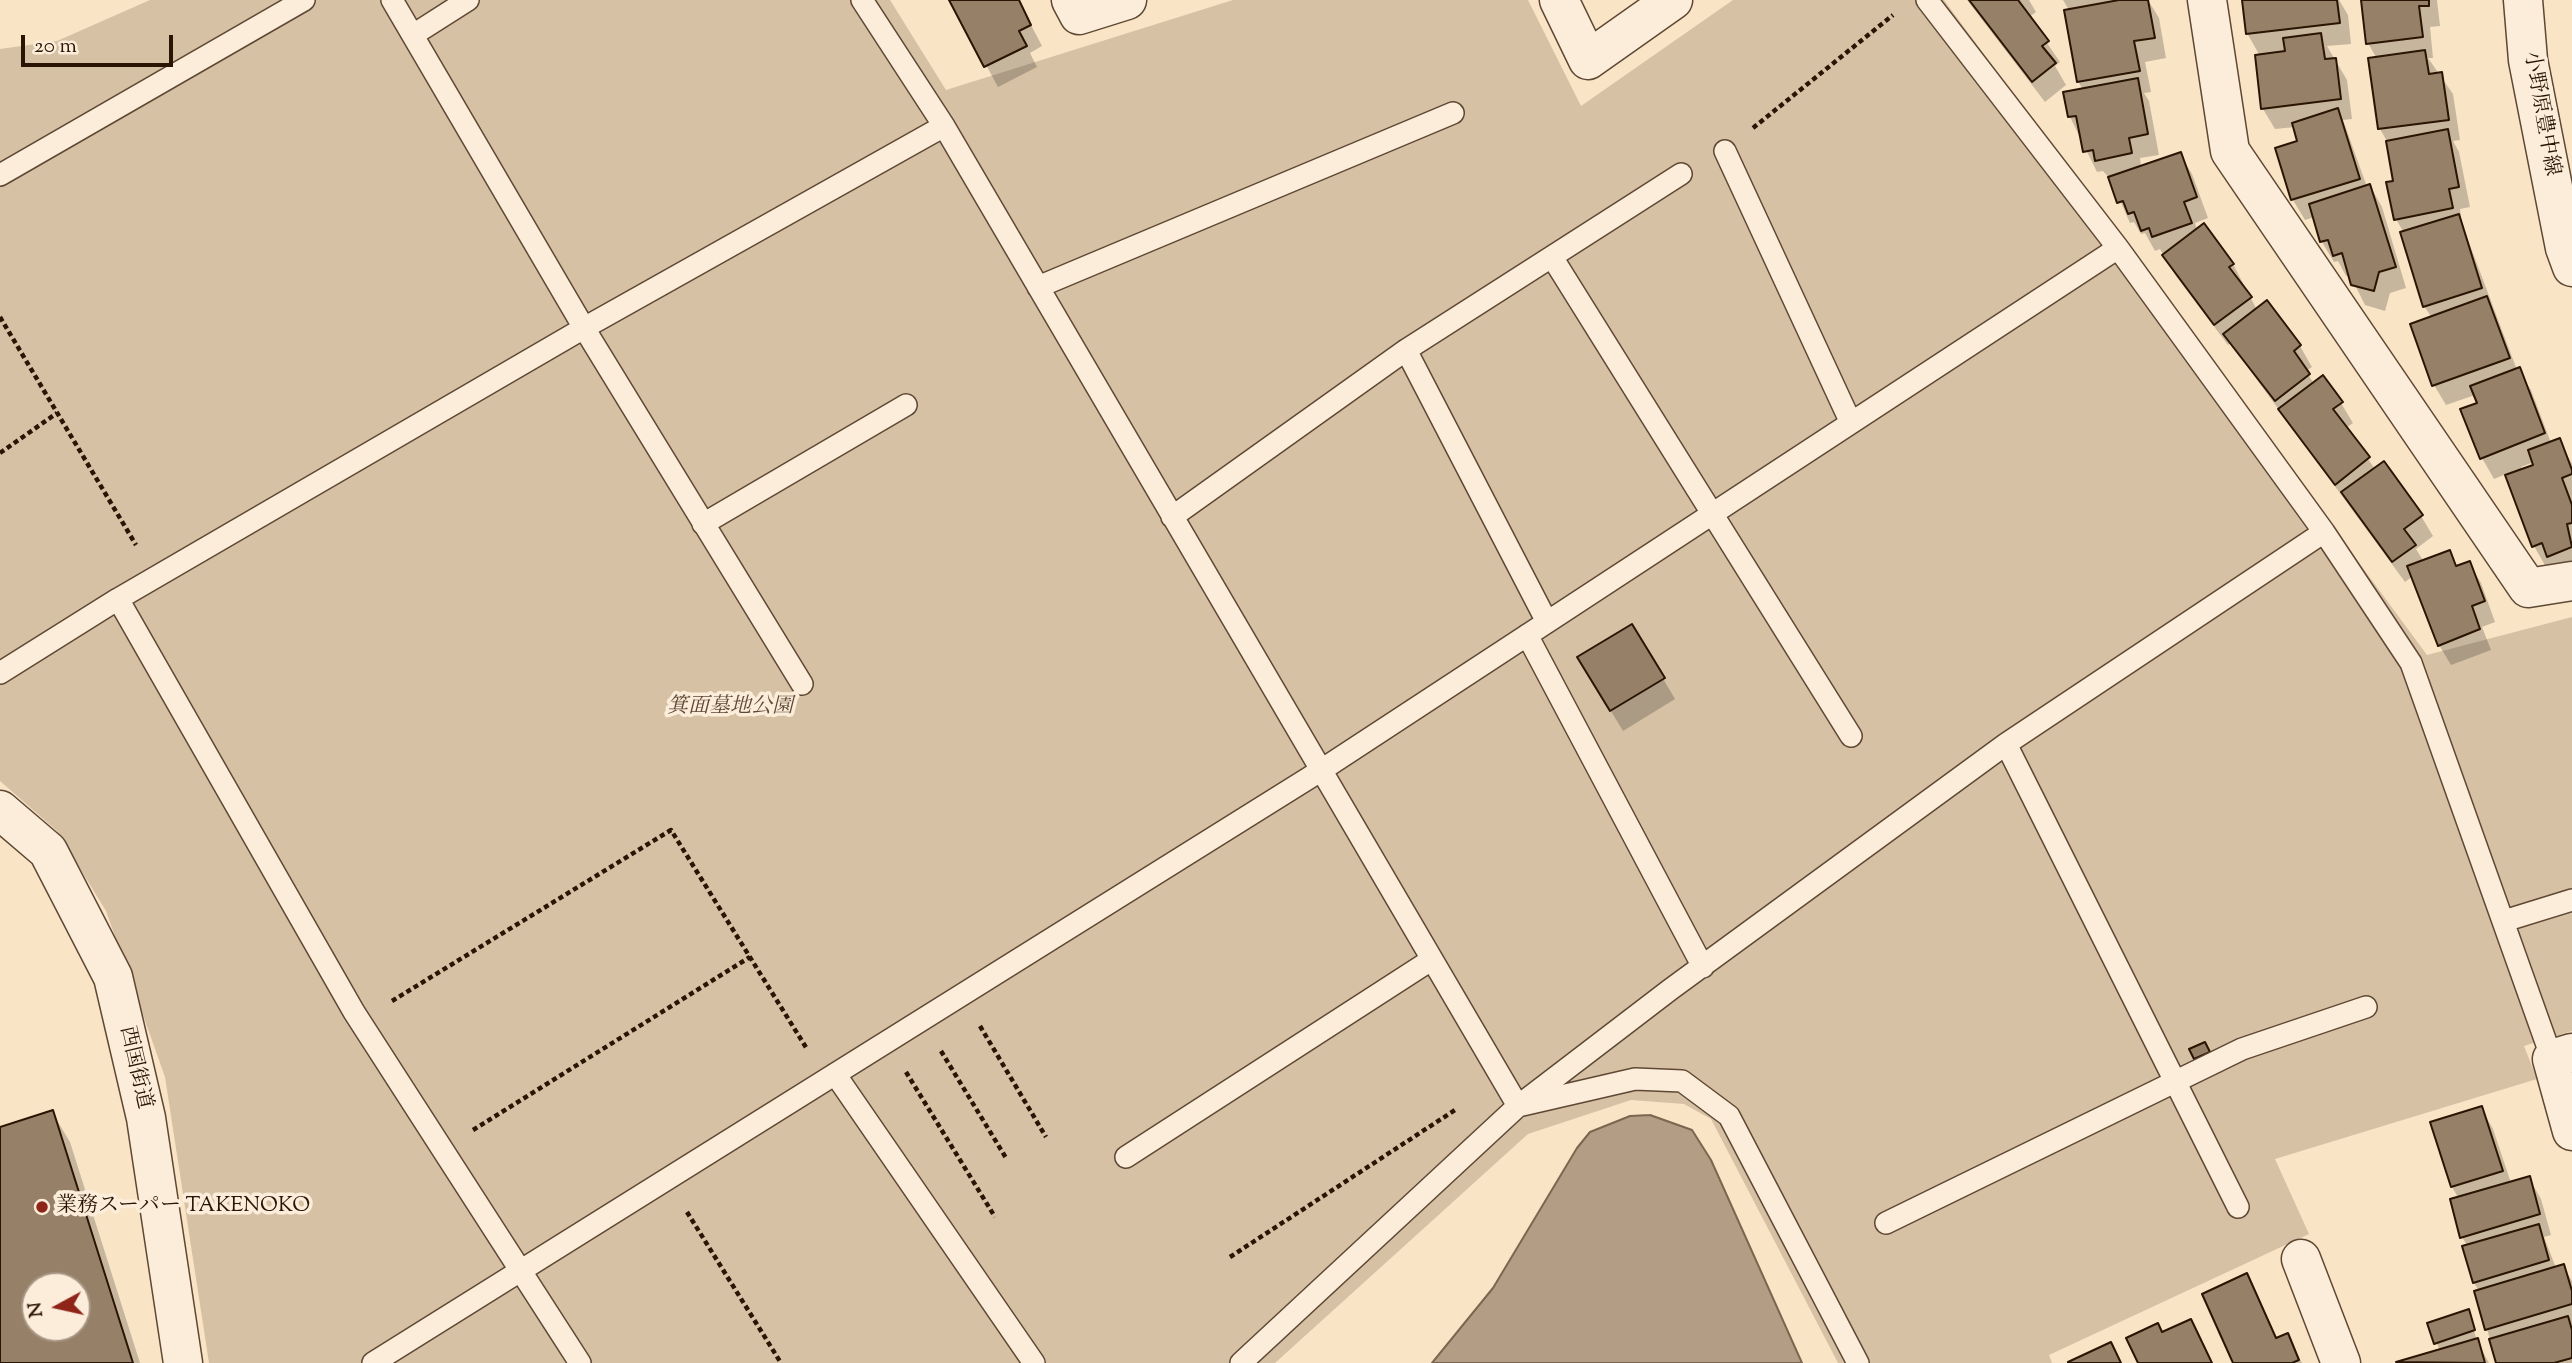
<!DOCTYPE html>
<html>
<head>
<meta charset="utf-8">
<style>
	body { margin:0 }
	#map { position:relative; width:2572px; height:1363px; overflow:hidden; background:#f9e4c6; font-family:"Sorts Mill Goudy",serif }
	canvas { display:block }
	.north { position:absolute; left:21px; top:1272px; width:70px; height:70px; box-sizing:border-box; background:#fbedda; border:2px solid #a79684; border-radius:50%; rotate:262deg; font-size:19px; font-weight:700; line-height:28px; text-align:center; color:#2a1403 }
	.north::after { content:''; display:block; margin:auto; width:24px; height:32px; background:#8f2418; clip-path:polygon(50% 0,100% 100%,50% 72%,0 100%) }
	.scale { position:absolute; left:21px; top:35px; width:152px; height:32px; box-sizing:border-box; border:4px solid #2a1403; border-top:0; padding-left:9px; font-size:21px; line-height:24px; white-space:nowrap; color:#2a1403; -webkit-text-stroke:5px #fbedda; paint-order:stroke }
</style>
</head>
<body>
<div id="map">
<canvas width="2572" height="1363"></canvas>
<div class="north">N</div>
<div class="scale">20 m</div>
</div>
<script>
const c = document.querySelector('canvas').getContext('2d');
c.lineJoin = 'round';
function fill(path, color) { c.fillStyle = color; c.fill(path, 'evenodd'); }
const poly = rows => new Path2D(rows.map(r => 'M' + r).join(''));
function stroke(path, color, width, dash) { c.strokeStyle = color; c.lineWidth = width; c.lineCap = dash ? 'butt' : 'round'; c.setLineDash(dash || []); c.stroke(path); }
function drawText(font, color, halo, rows, align = 'center') {
  c.font = font + ' "Sorts Mill Goudy","Noto Serif JP",serif'; c.lineWidth = 7; c.setLineDash([]); c.textBaseline = 'middle'; c.strokeStyle = halo; c.fillStyle = color; for (const [text, x, y, turn = 0] of rows) {
    c.save(); c.translate(x, y); c.rotate((+turn || 0) * Math.PI / 180); c.textAlign = isNaN(turn) ? turn : align; if (halo) c.strokeText(text, 0, 0); c.fillText(text, 0, 0); c.restore();
  }
}
fill(poly([
	[150,0,890,0,946,90,1233,0,1528,0,1581,106,1733,0,1944,0,2427,655,2572,617,2572,1031,2524,1046,2537,1079,2275,1159,2309,1234,2049,1355,2052,1363,1838,1363,1711,1119,1684,1104,1631,1100,1528,1134,1275,1363,209,1363,165,1077,106,911,57,831,0,781,0,49,57,41]
]), '#d6c1a5');
const water = poly([
	[1650,1115,1692,1130,1711,1160,1802,1363,1432,1363,1493,1288,1577,1148,1590,1132,1630,1116,1650,1115]
]);
fill(water, '#b39d84');
stroke(water, '#7c6650', 2);
fill(poly([
	[951,0,1018,0,1042,46,1030,53,1037,67,998,87],
	[1967,0,2029,0,2036,12,2029,17,2060,62,2055,66,2066,85,2045,102],
	[2063,0,2148,0,2159,18,2166,58,2145,62,2151,92,2144,93,2149,101,2159,155,2140,158,2141,167,2180,154,2192,174,2208,218,2195,223,2197,230,2233,264,2257,310,2266,302,2300,346,2312,367,2306,371,2314,384,2341,403,2353,423,2346,428,2375,469,2421,516,2433,536,2416,549,2424,562,2449,552,2458,567,2469,563,2481,583,2495,622,2482,627,2491,650,2451,665,2439,645,2413,576,2405,582,2230,343,2228,345,2176,276,2160,249,2155,251,2145,233,2141,234,2134,222,2130,223,2111,180,2103,171,2097,172,2070,117,2083,90,2078,81,2069,10],
	[2244,0,2339,0,2348,15,2351,44,2327,46,2347,80,2352,119,2343,120,2367,187,2370,186,2382,207,2406,288,2390,293,2385,311,2365,305,2350,275,2346,276,2338,261,2334,262,2322,242,2315,217,2305,220,2293,200,2277,149,2300,142,2295,127,2275,129,2263,109,2260,56,2247,33],
	[2363,0,2437,0,2440,26,2430,27,2433,58,2428,58,2453,94,2460,140,2453,141,2459,152,2470,207,2460,209,2462,224,2517,370,2531,390,2551,443,2559,440,2572,464,2572,572,2561,577,2553,564,2546,567,2534,546,2506,474,2494,479,2482,458,2479,404,2475,395,2446,405,2434,385,2432,318,2424,306,2404,233,2396,219,2395,183,2388,143,2380,129,2370,60,2377,59,2368,43],
	[2534,462,2536,466,2522,470,2521,467],
	[1632,626,1675,699,1623,731,1579,658],
	[2481,1108,2493,1129,2511,1183,2529,1178,2541,1199,2551,1235,2544,1237,2556,1268,2563,1266,2572,1281,2572,1363,2497,1363,2476,1292,2479,1291,2474,1283,2468,1247,2462,1237,2459,1199,2452,1187],
	[52,1112,70,1142,140,1363,0,1363,0,1129],
	[35,1286,77,1286,77,1328,35,1328],
	[2247,1275,2278,1340,2287,1335,2302,1363,2235,1363],
	[2468,1311,2477,1341,2489,1363,2401,1363,2440,1351,2429,1324]
]), '#0003');
const building = poly([
	[949,0,1019,0,1031,25,1019,31,1027,46,984,67,949,0],
	[1969,0,2018,0,2049,41,2042,46,2056,63,2032,82,1969,0],
	[2119,0,2148,0,2155,38,2134,41,2140,71,2077,82,2064,10,2119,0],
	[2242,0,2337,0,2340,23,2246,34,2242,0],
	[2361,0,2429,0,2429,6,2419,6,2423,37,2366,44,2361,0],
	[2321,33,2325,59,2336,58,2341,99,2261,109,2255,55,2285,51,2283,38,2321,33],
	[2425,50,2429,74,2442,72,2449,120,2378,129,2368,58,2425,50],
	[2138,78,2148,134,2129,138,2132,153,2095,161,2093,150,2083,152,2076,116,2068,117,2063,92,2138,78],
	[2338,108,2360,179,2291,200,2275,148,2297,141,2292,123,2338,108],
	[2448,129,2459,187,2449,189,2453,208,2394,220,2386,182,2393,181,2386,141,2448,129],
	[2181,152,2197,197,2184,202,2192,223,2152,237,2149,228,2141,231,2134,212,2128,214,2123,201,2117,203,2108,177,2181,152],
	[2370,184,2396,267,2379,272,2374,291,2351,285,2342,253,2333,256,2328,240,2320,242,2309,204,2370,184],
	[2459,214,2482,288,2423,307,2400,232,2459,214],
	[2204,223,2234,264,2229,267,2252,297,2214,325,2162,255,2204,223],
	[2487,296,2510,358,2432,386,2410,324,2487,296],
	[2267,300,2301,345,2294,351,2310,374,2275,401,2223,334,2267,300],
	[2520,367,2545,433,2480,459,2460,409,2477,403,2470,386,2520,367],
	[2323,375,2343,402,2333,409,2370,457,2335,485,2278,409,2323,375],
	[2560,438,2572,470,2572,474,2562,478,2572,505,2572,523,2567,524,2572,547,2547,557,2542,543,2532,547,2505,475,2533,465,2528,450,2560,438],
	[2384,461,2423,515,2404,529,2416,545,2392,562,2341,492,2384,461],
	[2450,550,2456,566,2470,561,2485,601,2472,606,2480,629,2438,646,2407,566,2450,550],
	[1632,624,1665,678,1610,711,1577,657,1632,624],
	[2205,1042,2210,1052,2194,1059,2189,1049,2205,1042],
	[2482,1106,2503,1171,2451,1187,2430,1122,2482,1106],
	[53,1110,133,1363,0,1363,0,1127,53,1110],
	[35,1286,77,1286,77,1328,35,1328,35,1286],
	[2530,1176,2540,1214,2460,1238,2450,1199,2530,1176],
	[2539,1224,2549,1260,2473,1283,2462,1246,2539,1224],
	[2564,1264,2572,1291,2572,1304,2485,1330,2474,1291,2564,1264],
	[2247,1273,2276,1338,2288,1333,2299,1360,2292,1363,2233,1363,2202,1294,2247,1273],
	[2469,1309,2475,1330,2434,1344,2427,1323,2469,1309],
	[2568,1316,2572,1330,2572,1358,2554,1363,2496,1363,2489,1339,2568,1316],
	[2191,1319,2212,1363,2138,1363,2126,1338,2158,1323,2162,1332,2191,1319],
	[2478,1338,2485,1363,2396,1362,2478,1338],
	[2111,1342,2121,1363,2068,1363,2068,1362,2111,1342]
]);
fill(building, '#968068');
stroke(building, '#2a1403', 2);
const service = poly([
	[392,0,584,328,802,684],
	[862,0,944,126,1518,1106,1635,1079,1682,1081,1729,1116,1858,1363],
	[1927,0,2118,248,2324,532,2411,663,2552,1059],
	[413,35,468,0],
	[1725,151,1851,423],
	[0,175,304,0],
	[1552,257,1851,736],
	[1038,287,1453,113],
	[1406,350,1547,622],
	[1172,517,1406,350,1681,174],
	[703,524,906,405],
	[118,599,354,1012,580,1363],
	[1527,635,1703,967],
	[0,673,118,599,584,328,944,126],
	[2006,744,2238,1207],
	[2504,921,2572,900],
	[835,1074,1034,1363],
	[1126,1157,1431,960],
	[1886,1223,2242,1049,2366,1007],
	[373,1363,1320,771,2118,248],
	[1241,1363,1518,1106,1671,989,2006,744,2324,532]
]);
const minor = poly([
	[1071,0,1079,15,1127,0],
	[1559,0,1588,60,1673,0],
	[2207,0,2230,151,2528,588,2572,581],
	[0,810,48,851,113,977,146,1118,183,1363],
	[2572,1053,2552,1059,2572,1131],
	[2301,1259,2341,1363]
]);
const tertiary = poly([
	[2523,0,2528,60,2565,248,2572,267]
]);
stroke(service, '#5e4834', 24);
stroke(minor, '#5e4834', 41);
stroke(tertiary, '#5e4834', 41);
stroke(poly([
	[1753,128,1893,15],
	[0,317,136,545],
	[0,453,57,413],
	[392,1001,671,830,807,1049],
	[980,1026,1046,1137],
	[941,1051,1006,1158],
	[906,1072,995,1217],
	[473,1130,750,957],
	[687,1212,781,1363],
	[1230,1257,1455,1110]
]), '#2a1403', 4.5, [5, 3.5]);
stroke(service, '#fbedda', 21);
stroke(minor, '#fbedda', 38);
stroke(tertiary, '#fbedda', 38);
for (const [x, y, r, color] of [
	[42,1207,7,"#8f2418"]
]) { const dot = new Path2D(); dot.arc(x, y, r, 0, 2 * Math.PI); c.fillStyle = color; c.fill(dot); stroke(dot, '#fbedda', 2.5); }
drawText('21px', '#2a1403', '#fbedda', [
	["小野原豊中線",2540,114,80],
	["西国街道",134,1068,77]
]);
drawText('italic 21px', '#5e4834', '#fbedda', [
	["箕面墓地公園",730,708]
]);
drawText('21px', '#2a1403', '#fbedda', [
	["業務スーパー TAKENOKO",56,1207]
], 'left');
</script>
</body>
</html>
